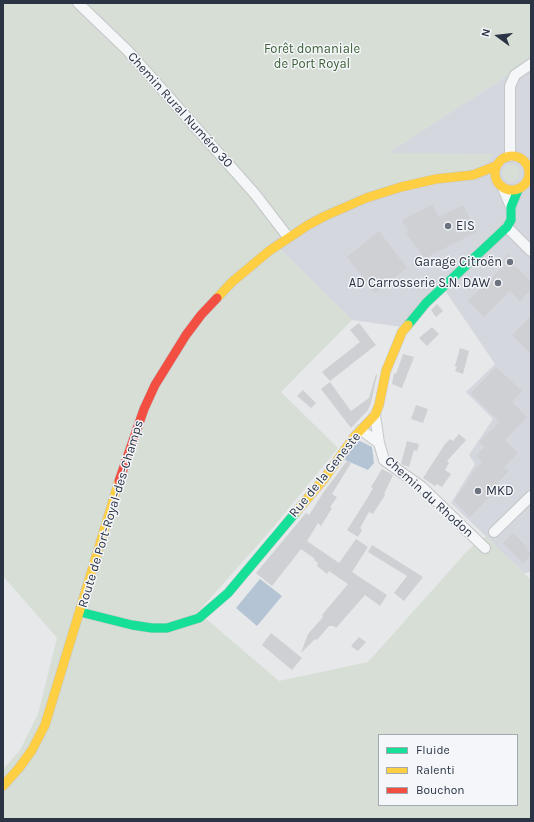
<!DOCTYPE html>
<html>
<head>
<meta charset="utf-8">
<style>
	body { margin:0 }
	#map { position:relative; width:534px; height:822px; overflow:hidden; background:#e6e8ea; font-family:Karla,sans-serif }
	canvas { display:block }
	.frame { position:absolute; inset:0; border:4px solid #2b3445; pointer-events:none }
	.legend { position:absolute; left:378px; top:734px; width:140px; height:72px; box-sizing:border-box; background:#f4f6f9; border:1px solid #a4a8b1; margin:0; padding:5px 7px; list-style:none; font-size:12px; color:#2b3445 }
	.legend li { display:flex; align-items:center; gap:8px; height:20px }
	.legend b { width:20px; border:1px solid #a4a8b1 }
	.north { position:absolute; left:478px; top:16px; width:40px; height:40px; -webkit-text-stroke:3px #f4f6f9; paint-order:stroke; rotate:285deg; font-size:11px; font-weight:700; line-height:16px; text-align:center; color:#2b3445 }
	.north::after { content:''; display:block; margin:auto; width:14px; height:18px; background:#2b3445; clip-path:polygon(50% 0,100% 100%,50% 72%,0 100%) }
</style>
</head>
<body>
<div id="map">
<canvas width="534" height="822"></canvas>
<div class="frame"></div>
<ul class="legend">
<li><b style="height:5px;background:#16e098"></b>Fluide</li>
<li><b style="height:5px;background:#ffcf43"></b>Ralenti</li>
<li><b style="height:5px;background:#f24e42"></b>Bouchon</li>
</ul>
<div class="north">N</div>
</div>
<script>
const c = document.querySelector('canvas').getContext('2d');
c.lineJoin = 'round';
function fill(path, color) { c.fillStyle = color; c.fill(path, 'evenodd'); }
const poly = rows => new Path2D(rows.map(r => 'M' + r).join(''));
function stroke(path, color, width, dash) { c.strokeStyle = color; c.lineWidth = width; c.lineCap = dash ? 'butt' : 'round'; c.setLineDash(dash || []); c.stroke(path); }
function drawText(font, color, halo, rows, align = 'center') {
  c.font = font + ' Karla,sans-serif'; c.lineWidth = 3; c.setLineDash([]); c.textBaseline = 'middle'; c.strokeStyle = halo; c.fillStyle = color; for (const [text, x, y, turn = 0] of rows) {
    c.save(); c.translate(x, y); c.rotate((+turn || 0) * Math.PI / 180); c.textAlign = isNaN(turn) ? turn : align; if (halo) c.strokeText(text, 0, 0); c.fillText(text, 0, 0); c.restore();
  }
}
fill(poly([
	[531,60,531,572,524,573,451,503,475,464,469,455,493,419,466,392,495,364,444,289,402,327,352,320,272,241,388,153]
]), '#d4d7dd');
fill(poly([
	[3,3,531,3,531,60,388,153,494,154,486,164,473,170,406,181,272,241,352,320,281,392,338,448,270,531,198,612,279,681,368,662,470,548,486,536,531,580,531,819,3,819,3,769,20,750,38,714,57,638,3,576],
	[379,735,517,735,517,805,379,805],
	'502 173a9 9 0 1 1 18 0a9 9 0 1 1-18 0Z'
]), '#d6ded6');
fill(poly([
	[358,440,372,447,374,463,368,470,343,459],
	[260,579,282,596,257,626,236,608]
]), '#b4c4d5');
fill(poly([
	[432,205,439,217,463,205,477,232,425,258,406,234,409,232,402,220],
	[379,231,407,268,375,293,347,257],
	[509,254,517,262,514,265,531,281,531,289,520,301,510,291,484,317,468,301,504,265,501,262],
	[437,304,443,311,436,317,431,310],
	[531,316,531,354,512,335],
	[359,323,376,345,330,381,322,372,360,342,350,330],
	[432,327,439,334,427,346,419,338],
	[460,348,469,351,463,374,455,371,457,367,455,366],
	[403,354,414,357,402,388,392,384,394,373,396,374],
	[496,367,522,391,512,402,527,417,505,440,518,453,504,467,509,471,497,483,500,486,470,517,454,501,477,467,482,462,476,456,485,447,479,442,500,422,471,393],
	[376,374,377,375,371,403,368,410,351,428,321,389,330,382,351,411,369,398],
	[303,390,316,403,311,408,297,396],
	[416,405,428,409,423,423,411,419],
	[459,434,466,440,447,461,449,463,445,470,451,474,442,487,437,484,435,486,423,478,445,444,450,439,453,441],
	[407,441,419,444,417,451,414,450,409,467,401,464],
	[347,461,351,463,332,494,337,497,330,507,332,508,321,526,318,523,307,541,339,563,356,539,368,547,352,572,387,595,380,606,365,595,336,628,334,626,329,626,317,640,315,639,301,653,308,634,323,617,322,615,348,584,329,571,327,574,317,566,318,563,314,560,315,559,301,549,272,586,256,573,306,513,309,515,323,493],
	[382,469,393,475,384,494,385,495,373,514,369,512,360,528,362,530,358,537,347,530,368,497,373,488,371,487],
	[513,533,528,548,527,549,531,554,531,555,523,563,503,543],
	[372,545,423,577,404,601,394,593,407,576,368,552],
	[271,633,302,658,292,670,262,645],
	[359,637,366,642,358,651,351,646]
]), '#ced0d3');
const street = poly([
	[78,3,128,51,255,194,288,237],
	[510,156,510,86,515,75,531,64],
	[503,188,511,207],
	[507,227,531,251],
	[375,415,379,443,384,460,422,487,485,548],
	[361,430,379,443],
	[494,532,531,496]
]);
const fast = poly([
	[408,325,426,303,507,227,511,220,511,207,518,190],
	[80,612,132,625,152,628,167,628,199,618,228,593,296,512]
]);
const slow = poly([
	'495 173a17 17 0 1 1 34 0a17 17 0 1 1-34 0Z',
	[217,298,232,282,269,251,308,225,325,216,366,198,401,187,436,179,473,175,496,166],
	[296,512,323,480,355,436,375,415,379,405,386,371,402,332,408,325],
	[3,786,19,768,32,750,45,725,119,481]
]);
const jam = poly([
	[119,481,144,409,155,385,186,335,201,315,217,298]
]);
stroke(street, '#c4c6c8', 12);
stroke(fast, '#c4c6c8', 10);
stroke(slow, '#c4c6c8', 10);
stroke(jam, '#c4c6c8', 10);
stroke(street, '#f5f6f7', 10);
stroke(fast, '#16e098', 9);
stroke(slow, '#ffcf43', 9);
stroke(jam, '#f24e42', 9);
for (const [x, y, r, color] of [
	[448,226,4,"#6c737f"],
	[510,262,4,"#6c737f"],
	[498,283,4,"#6c737f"],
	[478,491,4,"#6c737f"]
]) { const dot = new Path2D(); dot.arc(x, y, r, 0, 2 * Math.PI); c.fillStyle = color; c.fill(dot); stroke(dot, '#f4f6f9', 1.5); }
drawText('13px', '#3f6138', '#f4f6f9', [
	["Forêt domaniale",312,49],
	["de Port Royal",312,64]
]);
drawText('13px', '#2b3445', '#f4f6f9', [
	["Chemin Rural Numéro 30",180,110,48],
	["Rue de la Geneste",325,475,-51],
	["Chemin du Rhodon",429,497,42],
	["Route de Port-Royal-des-Champs",111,514,-73]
]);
drawText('13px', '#2b3445', '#f4f6f9', [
	["EIS",456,226],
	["Garage Citroën",502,262,"right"],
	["AD Carrosserie S.N. DAW",490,283,"right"],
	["MKD",486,491]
], 'left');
</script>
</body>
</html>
